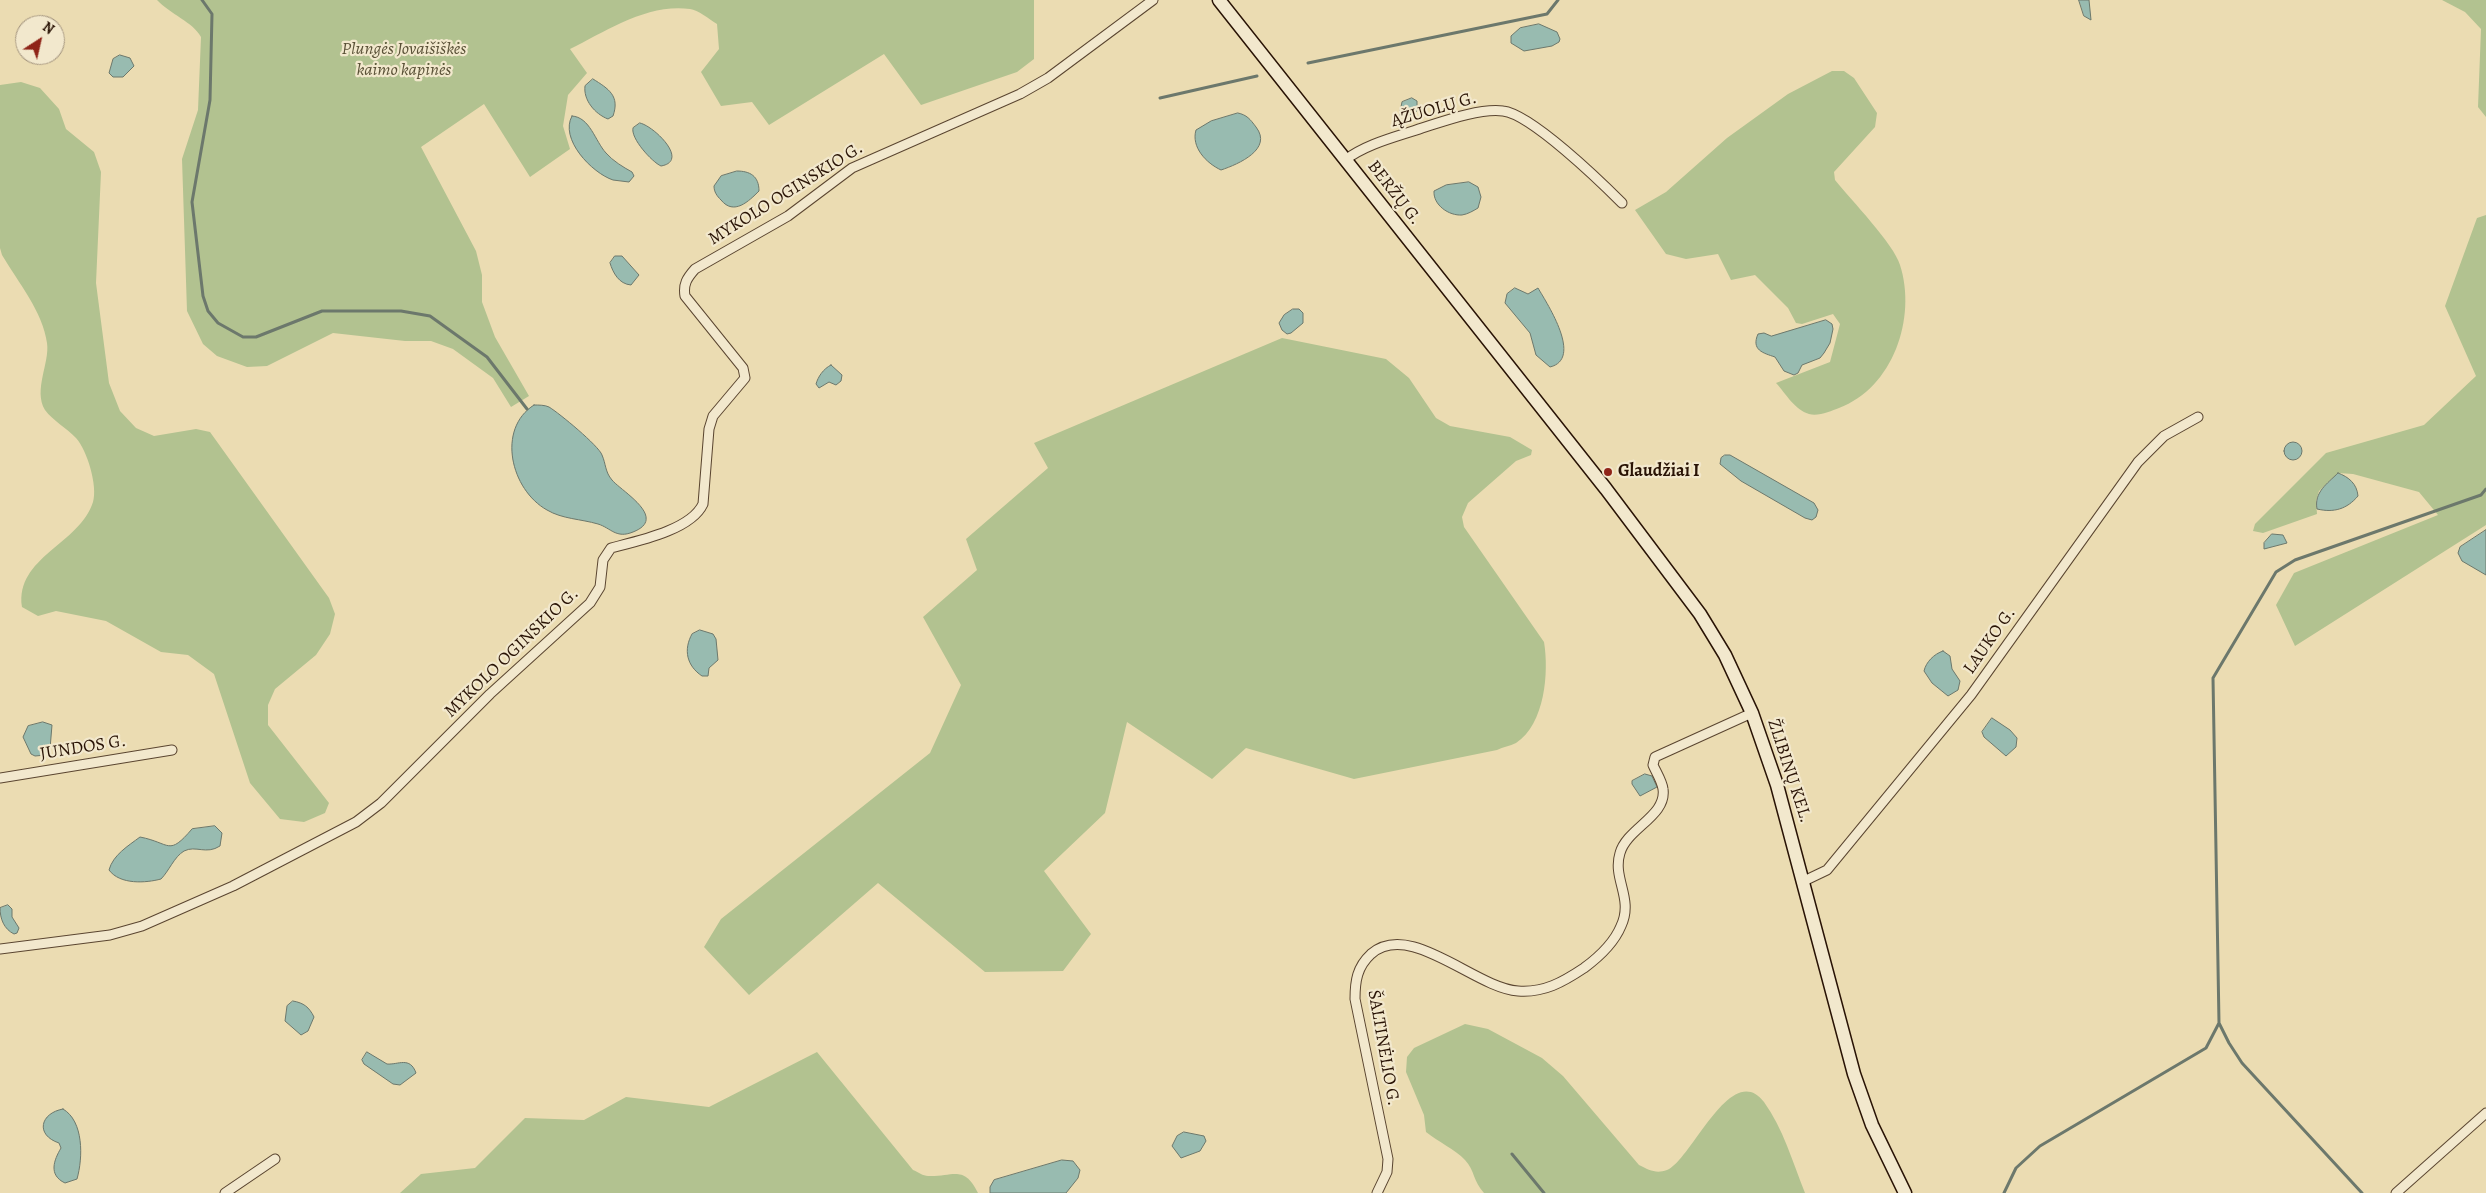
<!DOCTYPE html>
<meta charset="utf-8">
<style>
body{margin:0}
#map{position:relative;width:2486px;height:1193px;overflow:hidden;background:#ebdcb2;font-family:Alegreya,serif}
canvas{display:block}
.north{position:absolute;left:15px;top:15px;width:50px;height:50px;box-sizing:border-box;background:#f2e8cd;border:1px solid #a2937d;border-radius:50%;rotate:35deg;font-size:14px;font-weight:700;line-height:20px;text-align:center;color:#291305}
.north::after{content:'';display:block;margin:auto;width:18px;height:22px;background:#8f2418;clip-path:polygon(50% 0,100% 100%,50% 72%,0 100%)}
</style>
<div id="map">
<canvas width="2486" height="1193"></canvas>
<div class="north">N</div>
</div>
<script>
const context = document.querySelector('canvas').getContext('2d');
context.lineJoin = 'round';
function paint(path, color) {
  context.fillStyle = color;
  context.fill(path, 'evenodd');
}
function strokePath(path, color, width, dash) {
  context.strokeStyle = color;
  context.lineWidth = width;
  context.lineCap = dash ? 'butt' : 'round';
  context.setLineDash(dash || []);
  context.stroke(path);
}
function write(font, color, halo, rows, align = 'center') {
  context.font = font + ' Alegreya,serif';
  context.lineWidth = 4.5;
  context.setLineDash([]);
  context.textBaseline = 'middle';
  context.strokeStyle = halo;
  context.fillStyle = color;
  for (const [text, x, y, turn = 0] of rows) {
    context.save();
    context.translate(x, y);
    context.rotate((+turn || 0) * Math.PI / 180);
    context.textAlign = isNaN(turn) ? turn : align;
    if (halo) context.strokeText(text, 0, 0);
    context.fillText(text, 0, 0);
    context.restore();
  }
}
const green = new Path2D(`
 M157,0H1034V59L1017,72L921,105L884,54L769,125L752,102L721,106L701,72L719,49L717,24C709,19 698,10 690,9C648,3 606,31 570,49L587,73L568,95L563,126L570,149L530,177L484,104L421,147L476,251L482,275V302L495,337L529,396L511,407L493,378L453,349L431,341H405L333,333L267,366L247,367L217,356L203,344L187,311L182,159L198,110L201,37C193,22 170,14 157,0Z
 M2442,0H2486V117L2478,107L2481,29L2465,12Z
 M1832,71H1844L1854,78L1877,113L1875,127L1834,172L1835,180C1851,200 1894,244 1900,265C1917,318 1893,388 1839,408C1831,411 1818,417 1809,414C1795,410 1786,394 1776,383L1830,362L1840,324L1833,314L1802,324L1796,323L1788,308L1755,275L1731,280L1718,254L1686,259L1666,254L1635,210L1666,192L1727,138L1788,94Z
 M21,82L40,88L59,109L66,129L94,152L101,172L96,283L109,383L120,411L136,428L154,436L196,429L210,432L329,598L335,614L330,634L316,655L275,689L268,705V725L329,803L325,813L304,822L280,819L250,783L214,674L188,655L161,652L106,621L56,611L38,616L22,607C15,557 80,544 93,502C98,486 87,450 76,438C67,428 53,421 45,410C33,390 50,363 47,343C43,312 18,282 2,255L0,248V85Z
 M2486,215V525L2295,646L2276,605L2294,573L2438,515L2419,492L2353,474L2338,473L2319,491L2316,501L2317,514L2263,533L2253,531L2255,524L2326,453L2424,425L2476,376L2445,306L2477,218Z
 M1282,338L1386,359L1409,378L1436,418L1450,426L1510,437L1532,450L1531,455L1516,461L1468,503L1462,517L1464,527L1544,642C1549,672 1545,724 1516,743C1510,746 1503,747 1497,750L1354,779L1246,748L1212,779L1127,722L1105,813L1044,871L1091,934L1063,971L985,972L878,883L749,995L704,947L721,919L930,753L961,685L923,617L977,570L966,539L1048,468L1034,443Z
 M1465,1024L1488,1029L1542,1058L1563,1076L1639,1165C1649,1170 1656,1174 1667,1170C1691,1161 1731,1059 1764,1102C1783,1128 1793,1163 1805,1193H1484C1473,1181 1475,1171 1465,1160C1455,1149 1438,1142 1426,1132L1424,1115L1406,1072L1407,1057L1414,1048Z
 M817,1052L913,1170C918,1172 923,1176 928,1176C953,1177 964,1164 978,1193H400L421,1174L475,1168L525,1118L584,1120L626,1097L709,1107Z`);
const water = new Path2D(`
 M2079,0H2089L2091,20L2084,16Z
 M1539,24L1557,32L1560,39L1559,42L1552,46L1524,51L1511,43V36L1520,28Z
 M120,55L130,58L134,66L123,77H113L109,73L113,59Z
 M593,79C609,89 620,96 613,116L608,119C595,114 583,100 585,86Z
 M1412,98L1417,101V111L1408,116H1399L1402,102Z
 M1238,113C1247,115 1250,119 1256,127C1273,149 1239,164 1221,170C1206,163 1191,147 1196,130L1211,121Z
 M572,116C590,117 595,141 606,153C613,161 623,167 632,172L634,176L629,182C624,181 618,181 613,180C592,173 559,139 572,116Z
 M640,123C654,126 690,161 661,166C652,162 630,138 633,128Z
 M737,171C750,171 759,176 759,191C749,201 734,216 721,200C717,196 714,192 714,186L721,176Z
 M1469,182L1478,187L1481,197L1478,208C1473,211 1468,214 1462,215C1449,216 1433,205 1434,191L1446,185Z
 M615,256H622L639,275L631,285C619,284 613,273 610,263Z
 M1515,288L1528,294L1538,288C1548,305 1583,359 1550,367L1536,355L1530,333L1505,303L1507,294Z
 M1293,309H1299L1303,313V323L1291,333L1287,334L1282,330L1279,323L1284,315Z
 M1826,320L1832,324L1833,329L1830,343L1824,353L1820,358L1802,365L1798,373L1794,375L1784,371L1775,357C1763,353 1751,350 1758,334L1764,333L1771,336Z
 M831,365L842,375L841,381L836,385L829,382L819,388L816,384C818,377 823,369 831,365Z
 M534,405C539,405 545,405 549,407C559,413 599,446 602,455C606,464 605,472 612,480C621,491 669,518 633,532C616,539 611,528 598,524C581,519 562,519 547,510C511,490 496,429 534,405Z
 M2284 451a9 9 0 1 1 18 0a9 9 0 1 1-18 0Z
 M1725,455H1730L1814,503L1818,510L1816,517L1812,520L1805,518L1741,481L1720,464L1721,458Z
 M2338,473C2349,477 2357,484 2358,496C2347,509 2334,513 2317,509C2314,492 2327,484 2338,473Z
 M2486,530V575L2462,561L2458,553L2460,547Z
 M2272,534L2283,535L2287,543L2264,549V543Z
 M700,630L713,634L716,639L718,660L709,668L708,676H702C687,666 683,650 692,634Z
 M1943,651L1950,656L1952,669L1960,681L1958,690L1948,696L1932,683L1924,671C1926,662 1934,654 1943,651Z
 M1992,718L2010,730L2017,738L2016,747L2006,756L1984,737L1982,732Z
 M43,722L52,725L50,749L46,755L35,756L31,754L23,737L28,726Z
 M1645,774L1652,776L1657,787L1640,796L1632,784V781Z
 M215,826L222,833L220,846C206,855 196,845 184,851C174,857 169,871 161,879C146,883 120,885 109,870C113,855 128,846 140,837C171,843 168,857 192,829Z
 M8,905L12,909V917L19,928L17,933L14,934C4,929 0,919 0,908Z
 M293,1001C304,1003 309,1007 314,1017L308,1031L301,1035L285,1021L287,1006Z
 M367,1052L387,1064C398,1065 410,1056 416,1073L400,1085L393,1084L364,1064L362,1060Z
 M63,1109C84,1121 83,1158 77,1179L65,1183C48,1175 54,1160 61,1148L59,1143C35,1135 40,1113 63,1109Z
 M1184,1132L1204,1136L1206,1141L1200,1151L1181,1158L1172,1146L1177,1136Z
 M1062,1160L1073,1161L1080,1170L1078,1178L1066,1193H990V1187L994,1180Z`);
const stream = new Path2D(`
 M202,0L212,14L210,100L192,202L203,296L208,311L218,323L243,337H256L322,311H401L430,316L487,357L527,409
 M1308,63L1547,14L1558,0
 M1160,98L1257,76
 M2219,1023L2229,1043L2242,1063L2362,1193
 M1512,1154L1544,1193
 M2004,1193L2016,1168L2040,1146L2206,1048L2219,1023L2213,678L2276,572L2295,560L2481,495L2486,489`);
const street = new Path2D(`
 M1345,160C1368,143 1396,137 1422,128C1444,121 1480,108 1503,111C1531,114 1601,182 1622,203
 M0,778L172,750
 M1804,881L1827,870L1971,695L2138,462L2164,436L2198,417
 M0,949L110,935L142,926L233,886L356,822L381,803L490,694L590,603L600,587L603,560L611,548C638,541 691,530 703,504L709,429L713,416L745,378L743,368L685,296C683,284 687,278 695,269L788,216L852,168L1020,94L1048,78L1153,0
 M225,1193L275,1159
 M1377,1193L1387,1172L1388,1159L1355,999C1355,981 1357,967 1371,954C1410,920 1475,988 1518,991C1544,993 1563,982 1584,968C1599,957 1614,943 1621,926C1634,898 1612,879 1620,853C1627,828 1667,816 1663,789C1662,781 1656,772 1653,765L1655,757L1752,713
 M2396,1193L2486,1113`);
const secondary = new Path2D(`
 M1219,0L1606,489L1700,614L1725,655L1752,713L1777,785L1854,1074L1872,1125L1905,1193`);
const markers = [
 [1608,472,5,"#8f2418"]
];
const parkNames = [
 ["Plungės Jovaišiškės",404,50],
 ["kaimo kapinės",404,71]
];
const streetNames = [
 ["ĄŽUOLŲ G.",1434,110,-16],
 ["BERŽŲ G.",1394,193,52],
 ["MYKOLO OGINSKIO G.",786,194,-32],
 ["LAUKO G.",1990,641,-55],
 ["MYKOLO OGINSKIO G.",512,653,-44],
 ["JUNDOS G.",83,748,-9],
 ["ŽLIBINŲ KEL.",1789,771,72],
 ["ŠALTINĖLIO G.",1383,1048,80]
];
const poiNames = [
 ["Glaudžiai I",1618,472]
];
paint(green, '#b2c290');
paint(water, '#98bbb0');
strokePath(water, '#6c786c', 1);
strokePath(stream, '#6c786c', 3);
strokePath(street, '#5a4530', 11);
strokePath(secondary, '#291305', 15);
strokePath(street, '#f2e8cd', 9);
strokePath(secondary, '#f2e8cd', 12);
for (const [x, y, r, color] of markers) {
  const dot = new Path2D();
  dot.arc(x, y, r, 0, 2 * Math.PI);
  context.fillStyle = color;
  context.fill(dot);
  strokePath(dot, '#f2e8cd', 2);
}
write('italic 18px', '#595036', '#f2e8cd', parkNames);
write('18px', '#291305', '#f2e8cd', streetNames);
write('bold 18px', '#291305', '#f2e8cd', poiNames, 'left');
</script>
